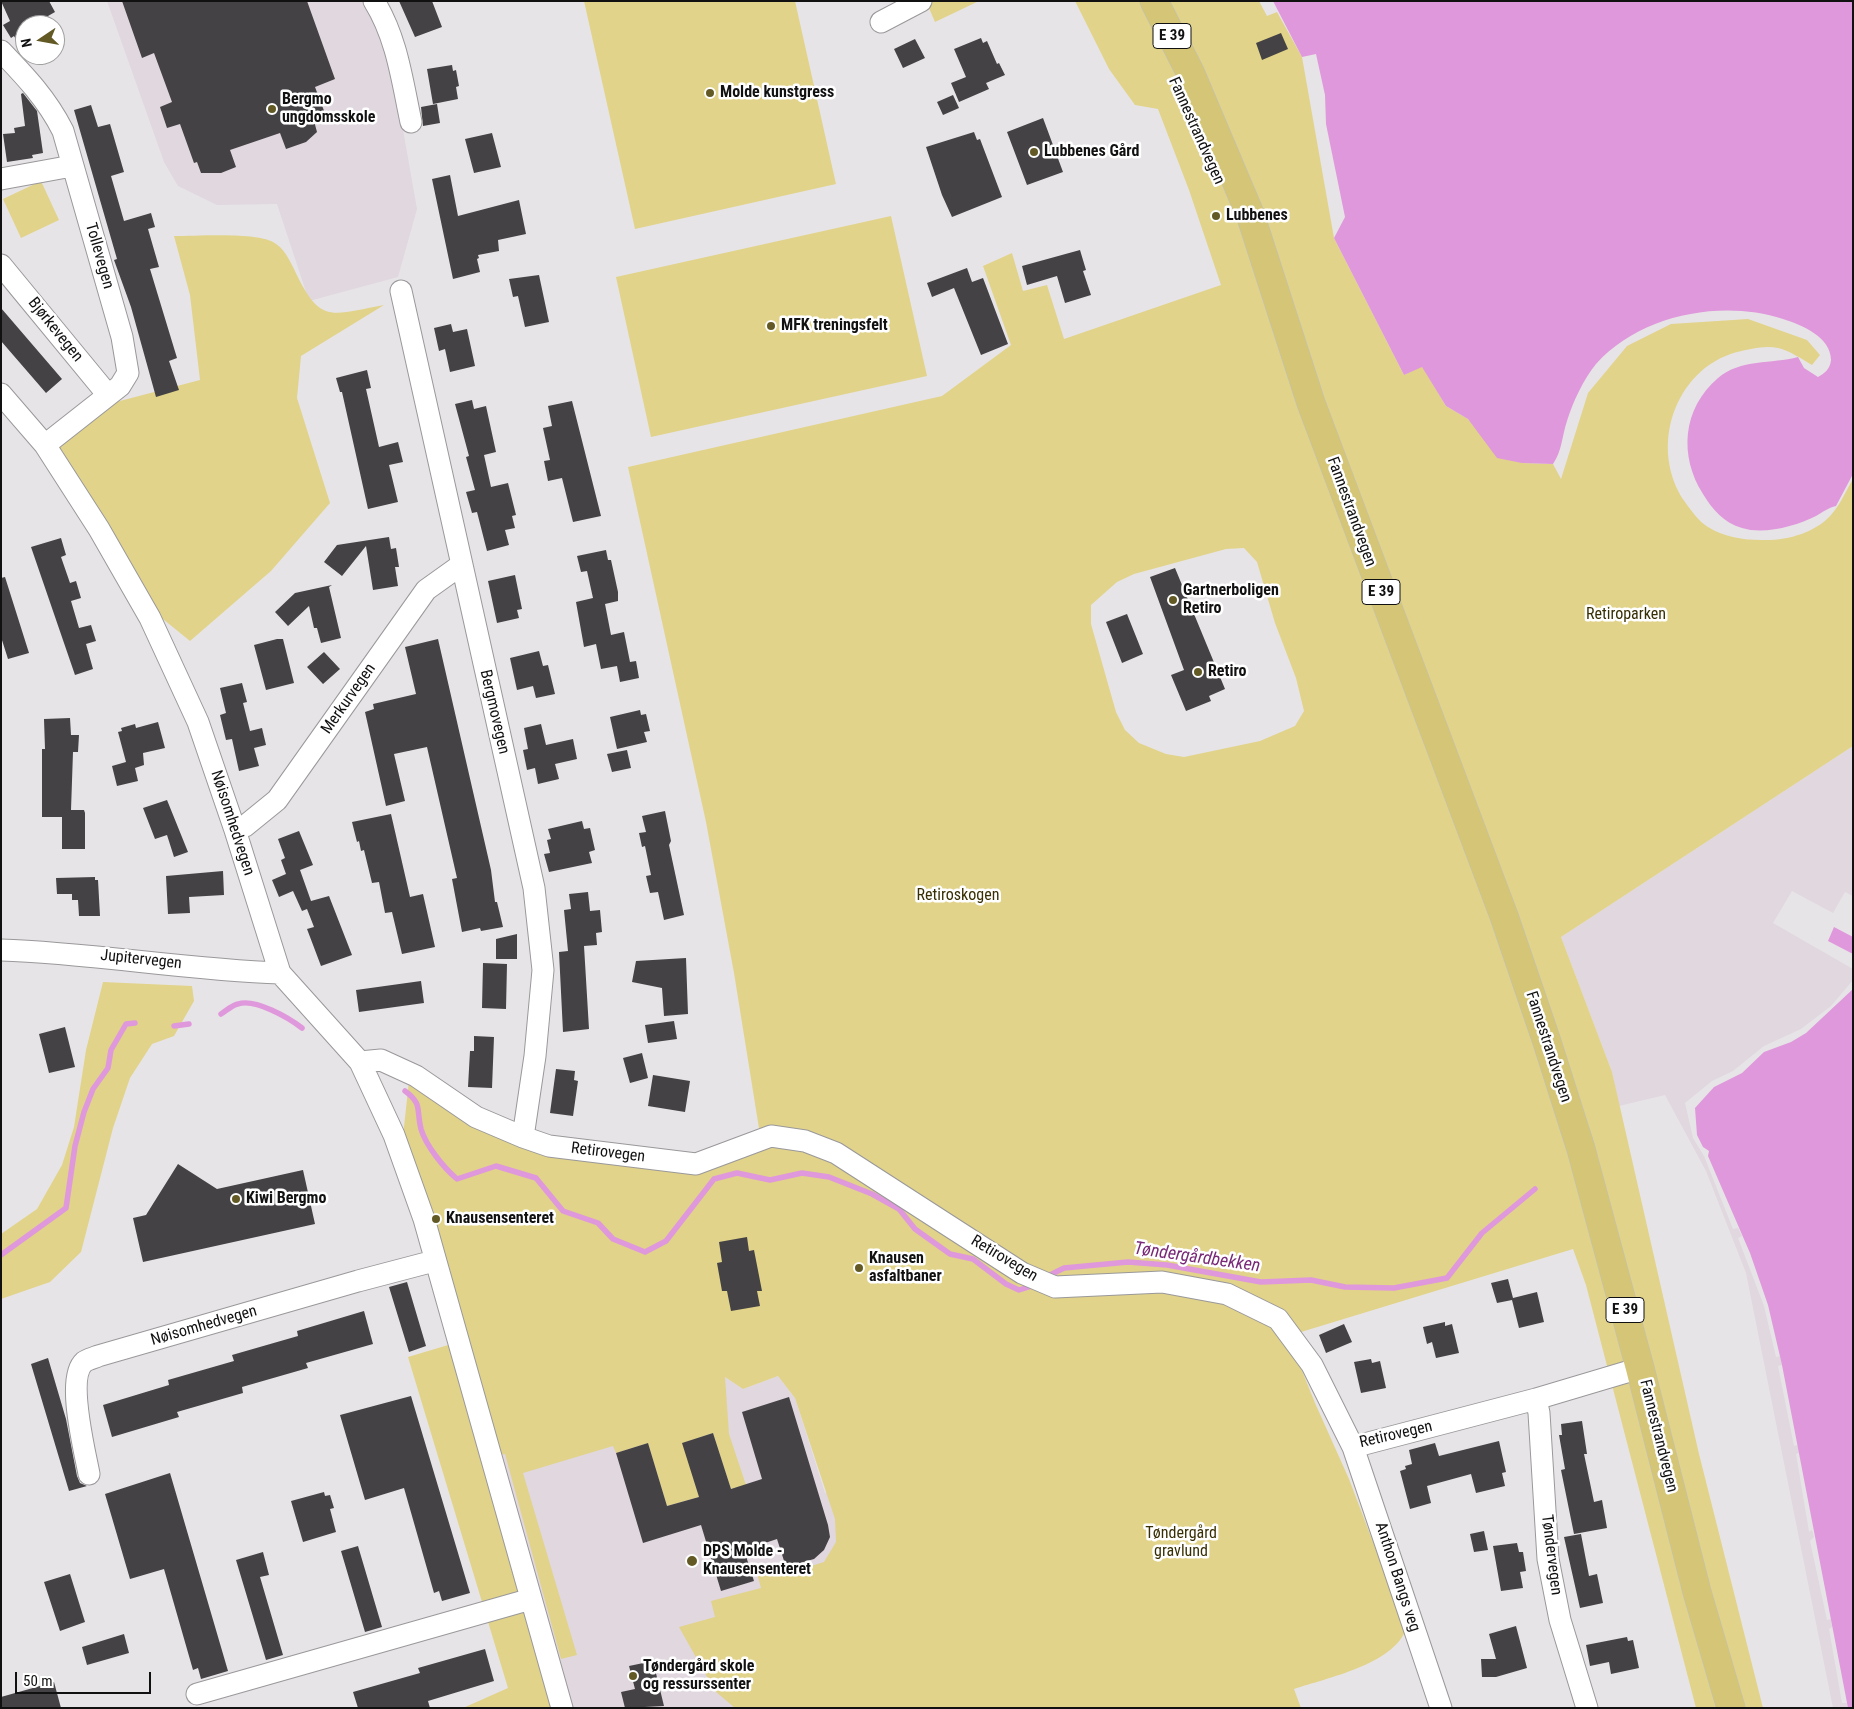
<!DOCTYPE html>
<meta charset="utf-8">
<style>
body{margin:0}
#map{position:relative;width:1854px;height:1709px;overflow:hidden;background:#e7e4e7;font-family:"Roboto Condensed",sans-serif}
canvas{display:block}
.frame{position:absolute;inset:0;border:2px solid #111;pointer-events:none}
.north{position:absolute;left:15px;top:15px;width:50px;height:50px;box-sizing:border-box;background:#fff;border:1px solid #a0a0a0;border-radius:50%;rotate:258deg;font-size:14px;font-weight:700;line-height:20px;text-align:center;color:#111}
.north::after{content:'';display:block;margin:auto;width:18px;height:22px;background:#625925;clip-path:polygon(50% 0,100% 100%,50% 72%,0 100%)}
.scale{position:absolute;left:15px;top:1672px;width:136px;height:22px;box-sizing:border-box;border:2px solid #111;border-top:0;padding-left:6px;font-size:15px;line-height:18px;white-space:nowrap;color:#111;-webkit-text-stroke:4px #fff;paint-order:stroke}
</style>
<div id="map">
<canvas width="1854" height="1709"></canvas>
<div class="frame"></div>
<div class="north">N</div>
<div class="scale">50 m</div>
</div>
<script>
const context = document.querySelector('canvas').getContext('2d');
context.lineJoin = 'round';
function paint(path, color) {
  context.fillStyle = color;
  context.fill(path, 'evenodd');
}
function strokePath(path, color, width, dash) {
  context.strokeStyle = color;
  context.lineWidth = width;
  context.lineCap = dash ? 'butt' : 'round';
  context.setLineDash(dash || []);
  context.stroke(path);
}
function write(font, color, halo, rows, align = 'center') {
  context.font = font + ' "Roboto Condensed",sans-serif';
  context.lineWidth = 5;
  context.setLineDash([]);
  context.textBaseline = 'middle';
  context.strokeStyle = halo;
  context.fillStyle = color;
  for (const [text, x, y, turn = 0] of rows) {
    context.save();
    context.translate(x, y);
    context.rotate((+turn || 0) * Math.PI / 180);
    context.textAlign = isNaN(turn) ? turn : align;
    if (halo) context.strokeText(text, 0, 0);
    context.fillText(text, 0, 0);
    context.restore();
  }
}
const built = new Path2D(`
 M107,1H366L390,56L417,209L398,277L309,301L277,204L217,205L178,186L164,162Z
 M1853,746V896L1845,892L1833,913L1792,891L1773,923L1853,969V980L1831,1006L1801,1029L1764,1046L1733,1071L1712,1081L1685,1103L1693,1138L1704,1156L1733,1229L1738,1228L1742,1236L1738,1238L1764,1306L1776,1357L1780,1356L1782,1365L1778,1366L1794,1446L1798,1445L1799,1453L1796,1454L1809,1532L1812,1530L1814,1537L1810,1541L1827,1620L1831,1619L1832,1627L1829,1629L1842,1703H1847L1848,1708H1833L1746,1273L1706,1171L1665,1095L1619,1106L1612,1072L1561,937Z
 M778,1376L795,1398L825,1493L864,1480L840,1708H569L500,1455L725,1377L743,1389Z`);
const green = new Path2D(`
 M584,1H795L836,184L635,229Z
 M926,1H979L935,22Z
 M1075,1H1259L1267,16L1277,12L1302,57L1334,238L1404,375L1422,366L1446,406L1468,419L1483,436L1522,463L1553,464L1561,479L1588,393L1627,346L1671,324L1748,319L1807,340L1820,355L1812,365C1802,359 1790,351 1778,348C1765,345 1750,349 1737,352C1674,369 1648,449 1685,502C1691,510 1698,521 1708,527C1724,537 1743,540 1762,540C1786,541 1815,533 1831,515C1840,505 1846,491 1853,479V746L1561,937L1612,1072L1699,1454L1763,1708H1696L1586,1285L1573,1249L1288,1336L1315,1403L1349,1479L1406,1629C1394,1664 1327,1678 1294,1689L1301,1708H735L715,1691L679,1627L715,1617L711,1601L761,1588L756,1570L779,1564L782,1575L824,1562L836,1542L835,1519L795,1398L778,1376L743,1389L725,1377L729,1434L746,1485L731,1489L713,1433L683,1443L699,1497L667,1506L648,1443L616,1453L613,1446L523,1473L577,1655L561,1659L505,1454L500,1455L569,1708H463L508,1688L408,1357L465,1340L403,1136L409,1081L469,1123L698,1171L762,1147L734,973L706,822L628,467L942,396L1011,345L983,266L1012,253L1023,291L1047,285L1064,339L1221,285L1189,190L1158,109L1135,105L1109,69ZM1244,548L1257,562L1275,623L1296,678L1304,711L1295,726L1260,741L1184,757L1166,754L1139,743L1125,730L1116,712L1091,624V605L1117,582L1134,574L1226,549Z
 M41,181L59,220L21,238L3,199Z
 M891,216L927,376L651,437L616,277Z
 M174,236C197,236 255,232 273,242C284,248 289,259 294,269C320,325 330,315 384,305L301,356L297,398L330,503L271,571L190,641L158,615L36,436L97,407L200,380L190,295Z
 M103,982L192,986L194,1001L174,1036L152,1044L130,1078L113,1128L81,1252L50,1282L1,1299V1234L37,1209L62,1165L74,1127L86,1050Z`);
const water = new Path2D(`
 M1273,1H1853V474L1836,506C1828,508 1823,512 1816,516C1796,526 1764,535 1742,528C1724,523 1712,509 1703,494C1679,456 1682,409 1718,378C1740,359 1772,364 1798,357L1804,368L1818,377C1825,373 1830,369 1831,360C1831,337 1802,325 1783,319C1721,299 1640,315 1596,364C1583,380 1573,402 1567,421C1562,436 1562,451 1553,464L1522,463L1497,458L1468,419L1446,406L1422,367L1404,375L1334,238L1345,217L1326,124L1325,95L1316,54L1302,57Z
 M1834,927L1853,937V954L1828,941Z
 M1853,989V1708H1848L1782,1365L1768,1305L1750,1253L1708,1156L1709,1151L1703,1147L1697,1135L1695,1108L1714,1087L1742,1073L1764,1052L1791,1042L1806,1033Z`);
const stream = new Path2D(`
 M221,1014C226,1011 232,1005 238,1004C255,998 289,1018 302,1028
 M174,1026L189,1024
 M405,1091C423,1104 416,1110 421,1129C426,1146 444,1168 457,1179L496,1166L536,1178L563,1211L598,1223L613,1239L645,1252L666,1241L714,1179L737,1173L770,1180L802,1173L829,1177L872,1194L899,1209L915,1229L950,1254L973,1259L1006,1284L1019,1290L1035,1285
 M1,1255L66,1208L75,1146L84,1112L93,1089L108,1068L111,1050L126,1024L135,1023
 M1046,1277L1064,1268L1128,1262L1167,1265L1261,1282L1311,1280L1345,1287L1394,1288L1447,1278L1482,1233L1535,1189`);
const building = new Path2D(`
 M1,1H49L55,12L48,16L53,25H25V55L14,36L11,38L3,25L10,21Z
 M122,1H307L335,79L315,87L326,116L314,121L317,132L306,142L286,149L280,133L230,150L236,167L221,173H201L197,162L194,163L180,124L167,128L160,107L172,102L154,53L142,58Z
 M399,1H432L442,27L415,37Z
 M1281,33L1288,49L1262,60L1256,43Z
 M981,38L983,43L987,41L997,64L999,63L1005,75L986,83L989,89L959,102L951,83L966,77L954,49Z
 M915,39L925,58L903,68L894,49Z
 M452,65L453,71L456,70L459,86L456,87L458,99L433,104L427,69Z
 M23,93L37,111L43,153L32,155L33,158L7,162L3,134L15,133L14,128L25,126L21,94Z
 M953,95L959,108L943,115L937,102Z
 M437,104L440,123L423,126L421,107Z
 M91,105L98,127L110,124L124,172L111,176L124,221L151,213L155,227L148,229L159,267L150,269L177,358L169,361L179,390L156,397L131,307L114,260L117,259L74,110Z
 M1043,118L1063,172L1027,185L1007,132Z
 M974,132L977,140L980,139L1002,197L952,217L942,195L926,147Z
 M492,133L501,167L474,173L465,139Z
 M450,175L458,216L519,200L526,234L498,240L499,251L478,255L479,258L477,259L480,272L453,279L432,179Z
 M1080,250L1086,270L1083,271L1091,295L1065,303L1057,276L1027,285L1022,266Z
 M967,268L972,282L983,278L1008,344L981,355L954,288L932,297L927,283Z
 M539,275L549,322L525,327L518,296L513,297L509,279Z
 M1,308L62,379L46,393L1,341Z
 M451,324L453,332L467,329L475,366L450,372L445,349L439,351L434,328Z
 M367,370L371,388L366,389L379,447L398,442L403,462L389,465L398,502L368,509L342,392H340L336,378Z
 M472,400L474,409L486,406L496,452L484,455L491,487L508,483L516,515L512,516L515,528L505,530L509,545L487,551L477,512L472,513L466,492L475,490L466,457L469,456L455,404Z
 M572,401L601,516L573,522L562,478L548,481L544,461L550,460L543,428L552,426L548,406Z
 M389,537L391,549L396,548L399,567H395L398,586L373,590L366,546L342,576L324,562L337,545Z
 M61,538L66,555L61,557L70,583L76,581L81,598L71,601L79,628L91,625L96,641L86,644L93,669L75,675L31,547Z
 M606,550L608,560H611L618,592V601L605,604L611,635L624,632L630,662L636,661L639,678L620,682L617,666L601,669L596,644L584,647L576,602L593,598L587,571L581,572L577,556Z
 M1175,568L1225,689L1209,696L1211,701L1186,711L1171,675L1184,670L1150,577Z
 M515,575L522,609L517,610L519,618L497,623L488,581Z
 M5,577L29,653L8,659L1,637V578Z
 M332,585L329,587L341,638L321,643L317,628H314L309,606L288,626L275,612L295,593Z
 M1127,614L1143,654L1122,663L1106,622Z
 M277,639H283L294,683L266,690L254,645Z
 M438,639L491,870L495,902H497L503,927L481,931L480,928L462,932L452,879L457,878L427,747L394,754L405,801L386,806L365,712L374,709L373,704L416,694L405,647Z
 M539,651L543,666L548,665L555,694L536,698L533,686L517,690L510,658Z
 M324,652L340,669L323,684L307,667Z
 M242,683L247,702L243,703L250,731L262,728L266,745L254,748L259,766L239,771L232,739L226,740L220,715L226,713L220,688Z
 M640,710L641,715L646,714L650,731L644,732L647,742L617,749L610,717Z
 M70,718L71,735H79L78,752H73L71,810H84L85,813V849H62V817H42V749H45L44,719Z
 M158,722L165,748L143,753L144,765L135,768L138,781L117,786L112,766L126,762L118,732L122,731L121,728L135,724L136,728Z
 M541,724L546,745L573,739L577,759L555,764L559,779L538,784L535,768L527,770L523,750L528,749L524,728Z
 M627,750L631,768L612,772L607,754Z
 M167,800L188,852L174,857L167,835L155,839L143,808Z
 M665,811L671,841L669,845L684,915L664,920L658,892L650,893L646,876L651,875L645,846L642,847L639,833L646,832L642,816Z
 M391,814L410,897L423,894L435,947L402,954L392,912L385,913L379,882L372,883L364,850L361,851L359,841L357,842L352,822Z
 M582,821L584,829L590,828L595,850L589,852L592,863L549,872L544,854L550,853L547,840L551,839L548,829Z
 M299,831L313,865L300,870L311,901L329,896L352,955L321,966L307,929L314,927L307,909L302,911L293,891L279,897L272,880L286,874L281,860L285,858L278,839Z
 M223,871L224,895L189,897L190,913L168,914L166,876Z
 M95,877V880H98L100,916H79L78,900H72V894H57L56,878Z
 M588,892L590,911L600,910L602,932L596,933L597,945L584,946L589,1029L563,1032L559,952L568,951L564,910L571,909L569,894Z
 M517,934V959H496V939Z
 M686,958L688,1014L664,1016L662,988L632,982L636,961Z
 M483,963L507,964L506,1009L482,1008Z
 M421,981L424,1003L359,1012L356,990Z
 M674,1021L677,1039L648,1043L645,1025Z
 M65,1027L75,1067L49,1073L39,1034Z
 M474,1036L494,1037L492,1088L468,1087L470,1051H474Z
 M642,1053L648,1078L630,1083L623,1058Z
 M556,1069L575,1071L574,1080L578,1081L573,1116L550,1113Z
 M653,1075L690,1081L685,1112L648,1106Z
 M178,1164L217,1189L303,1170L315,1224L143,1262L133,1218L146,1215Z
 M747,1237L749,1251L754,1250L762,1291H757L760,1306L731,1311L727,1291H722L717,1263L722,1262L719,1242Z
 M1508,1279L1513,1298L1537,1292L1544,1322L1519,1328L1512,1300L1497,1303L1491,1283Z
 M407,1282L426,1346L409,1352L389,1287Z
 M364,1311L373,1344L306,1363L308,1368L242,1387L243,1393L177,1412L179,1417L112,1437L103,1405L169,1385L168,1380L234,1361L232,1355L298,1336L297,1331Z
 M1445,1322V1326L1452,1324L1459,1353L1436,1358L1432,1342L1427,1344L1423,1327Z
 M1344,1324L1352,1342L1326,1353L1319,1335Z
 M48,1358L66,1419L77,1476L80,1483L87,1486L69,1491L31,1364Z
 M1371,1359L1372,1363L1380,1361L1386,1388L1361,1393L1354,1362Z
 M411,1396L470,1593L442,1601L439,1591L434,1593L404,1488L365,1500L340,1415Z
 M789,1397L828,1525L830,1537L824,1550L814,1559L786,1567L777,1539L744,1550L754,1581L721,1591L701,1525L643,1543L616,1453L648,1443L667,1506L699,1497L682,1443L713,1433L731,1489L762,1479L742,1412Z
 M1582,1421L1587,1454H1584L1594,1502L1602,1500L1607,1528L1574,1534L1561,1470L1565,1469L1559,1435H1562L1561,1424Z
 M1499,1441L1506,1472L1502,1473L1505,1486L1476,1493L1471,1474L1427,1486L1431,1503L1410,1509L1400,1471L1406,1469L1405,1466L1412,1464L1409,1450L1435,1443L1439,1456Z
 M170,1473L228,1671L201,1679L198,1668L193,1670L164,1569L130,1579L105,1494Z
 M324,1492L325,1496L330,1495L334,1508L330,1509L336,1532L303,1542L291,1501Z
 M1484,1531L1488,1550L1474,1552L1470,1534Z
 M1581,1534L1589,1576L1597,1574L1603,1603L1580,1608L1564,1537Z
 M1517,1543L1519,1552H1523L1526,1571L1520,1572L1523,1588L1501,1591L1493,1546Z
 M358,1546L382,1627L365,1632L341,1551Z
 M263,1552L269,1575L260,1577L283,1655L266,1660L236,1560Z
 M70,1574L85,1622L60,1631L44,1582Z
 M1516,1626L1527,1668L1496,1677H1482L1481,1659H1496L1489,1634Z
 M124,1634L129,1653L87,1665L82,1647Z
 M1627,1637L1628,1641L1633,1640L1639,1668L1611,1674L1609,1662L1590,1666L1586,1645Z
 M485,1649L494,1681L428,1701L430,1708H358L353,1692L420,1673L418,1668Z
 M653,1661L664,1706L625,1708L621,1692L635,1689L629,1666Z
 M54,1682L61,1708H1V1697Z`);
const minor = new Path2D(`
 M374,1C397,38 402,80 411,122
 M881,22L921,1
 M1,51C25,76 47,99 63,131L122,337L128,373L120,386L45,445
 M1,179L72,166
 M1,265L108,395
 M401,291L534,888L543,970L535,1056L523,1137
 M1,394L45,445L99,529L150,618L198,722L235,830L280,973L360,1062L394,1135L424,1219L562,1708
 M235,830L245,826L277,800L426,590L461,565
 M1,950C94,953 187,970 280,973
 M360,1062L381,1060L416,1076L476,1117L523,1137L549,1146L696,1164L771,1136L805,1141L836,1153L1022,1273L1055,1287L1162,1282L1227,1294L1278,1319L1312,1365L1353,1447L1536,1399L1640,1368
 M1536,1399L1539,1413L1548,1559L1560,1620L1587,1708
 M1353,1447L1441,1708
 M89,1474C85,1452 66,1378 84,1362C88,1359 94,1358 98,1356L358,1281L434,1261
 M197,1694L531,1599`);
const highway = new Path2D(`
 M1154,1L1190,72L1250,214L1311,403L1504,916L1547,1042L1581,1149L1640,1368L1697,1592L1731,1708`);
const markers = [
 [710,93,5,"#625925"],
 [272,109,5,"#625925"],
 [1034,152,5,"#625925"],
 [1216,216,5,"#625925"],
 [771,326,5,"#625925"],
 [1173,600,5,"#625925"],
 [1198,672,5,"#625925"],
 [236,1199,5,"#625925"],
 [436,1219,5,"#625925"],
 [859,1268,5,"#625925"],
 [692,1561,6,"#625925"],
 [633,1676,5,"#625925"]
];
const shields = [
 [1172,36,38],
 [1381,592,38],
 [1625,1310,38]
];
const shieldNames = [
 ["E 39",1172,36],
 ["E 39",1381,592],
 ["E 39",1625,1310]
];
const poiNames = [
 ["Molde kunstgress",720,93],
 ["Bergmo",282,100],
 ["ungdomsskole",282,118],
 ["Lubbenes Gård",1044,152],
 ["Lubbenes",1226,216],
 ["MFK treningsfelt",781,326],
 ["Gartnerboligen",1183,591],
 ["Retiro",1183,609],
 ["Retiro",1208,672],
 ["Kiwi Bergmo",246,1199],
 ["Knausensenteret",446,1219],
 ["Knausen",869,1259],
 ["asfaltbaner",869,1277],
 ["DPS Molde -",703,1552],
 ["Knausensenteret",703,1570],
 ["Tøndergård skole",643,1667],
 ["og ressurssenter",643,1685]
];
const streetNames = [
 ["Fannestrandvegen",1196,131,66],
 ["Tollevegen",99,256,74],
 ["Bjørkevegen",55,330,51],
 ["Fannestrandvegen",1351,512,70],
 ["Merkurvegen",349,699,-55],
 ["Bergmovegen",494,712,77],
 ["Nøisomhedvegen",232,823,72],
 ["Jupitervegen",141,960,6],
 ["Fannestrandvegen",1548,1047,72],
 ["Retirovegen",608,1153,7],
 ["Retirovegen",1004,1259,31],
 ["Nøisomhedvegen",204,1326,-16],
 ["Retirovegen",1396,1435,-13],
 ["Fannestrandvegen",1658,1436,76],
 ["Tøndervegen",1551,1555,83],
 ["Anthon Bangs veg",1397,1577,72]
];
const parkNames = [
 ["Retiroparken",1626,615],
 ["Retiroskogen",958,896],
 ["Tøndergård",1181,1534],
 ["gravlund",1181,1552]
];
const waterNames = [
 ["Tøndergårdbekken",1197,1258,8]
];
paint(built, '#e0d7df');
paint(green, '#e1d38a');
paint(water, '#df98db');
strokePath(stream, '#df98db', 5.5);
paint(building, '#444244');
strokePath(minor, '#9a989a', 23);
strokePath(highway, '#c1c1c1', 29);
strokePath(minor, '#fff', 21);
strokePath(highway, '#d4c577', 28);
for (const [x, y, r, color] of markers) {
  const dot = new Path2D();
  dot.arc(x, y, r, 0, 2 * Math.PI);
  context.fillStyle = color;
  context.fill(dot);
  strokePath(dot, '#fff', 2);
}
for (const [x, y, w] of shields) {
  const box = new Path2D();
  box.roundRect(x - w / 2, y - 12.5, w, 25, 4);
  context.fillStyle = '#fff';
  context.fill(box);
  strokePath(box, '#111', 1);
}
write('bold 15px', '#111', null, shieldNames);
write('bold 16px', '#111', '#fff', poiNames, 'left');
write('16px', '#111', '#fff', streetNames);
write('16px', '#372f03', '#fff', parkNames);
write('italic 18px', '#792878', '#fff', waterNames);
</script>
